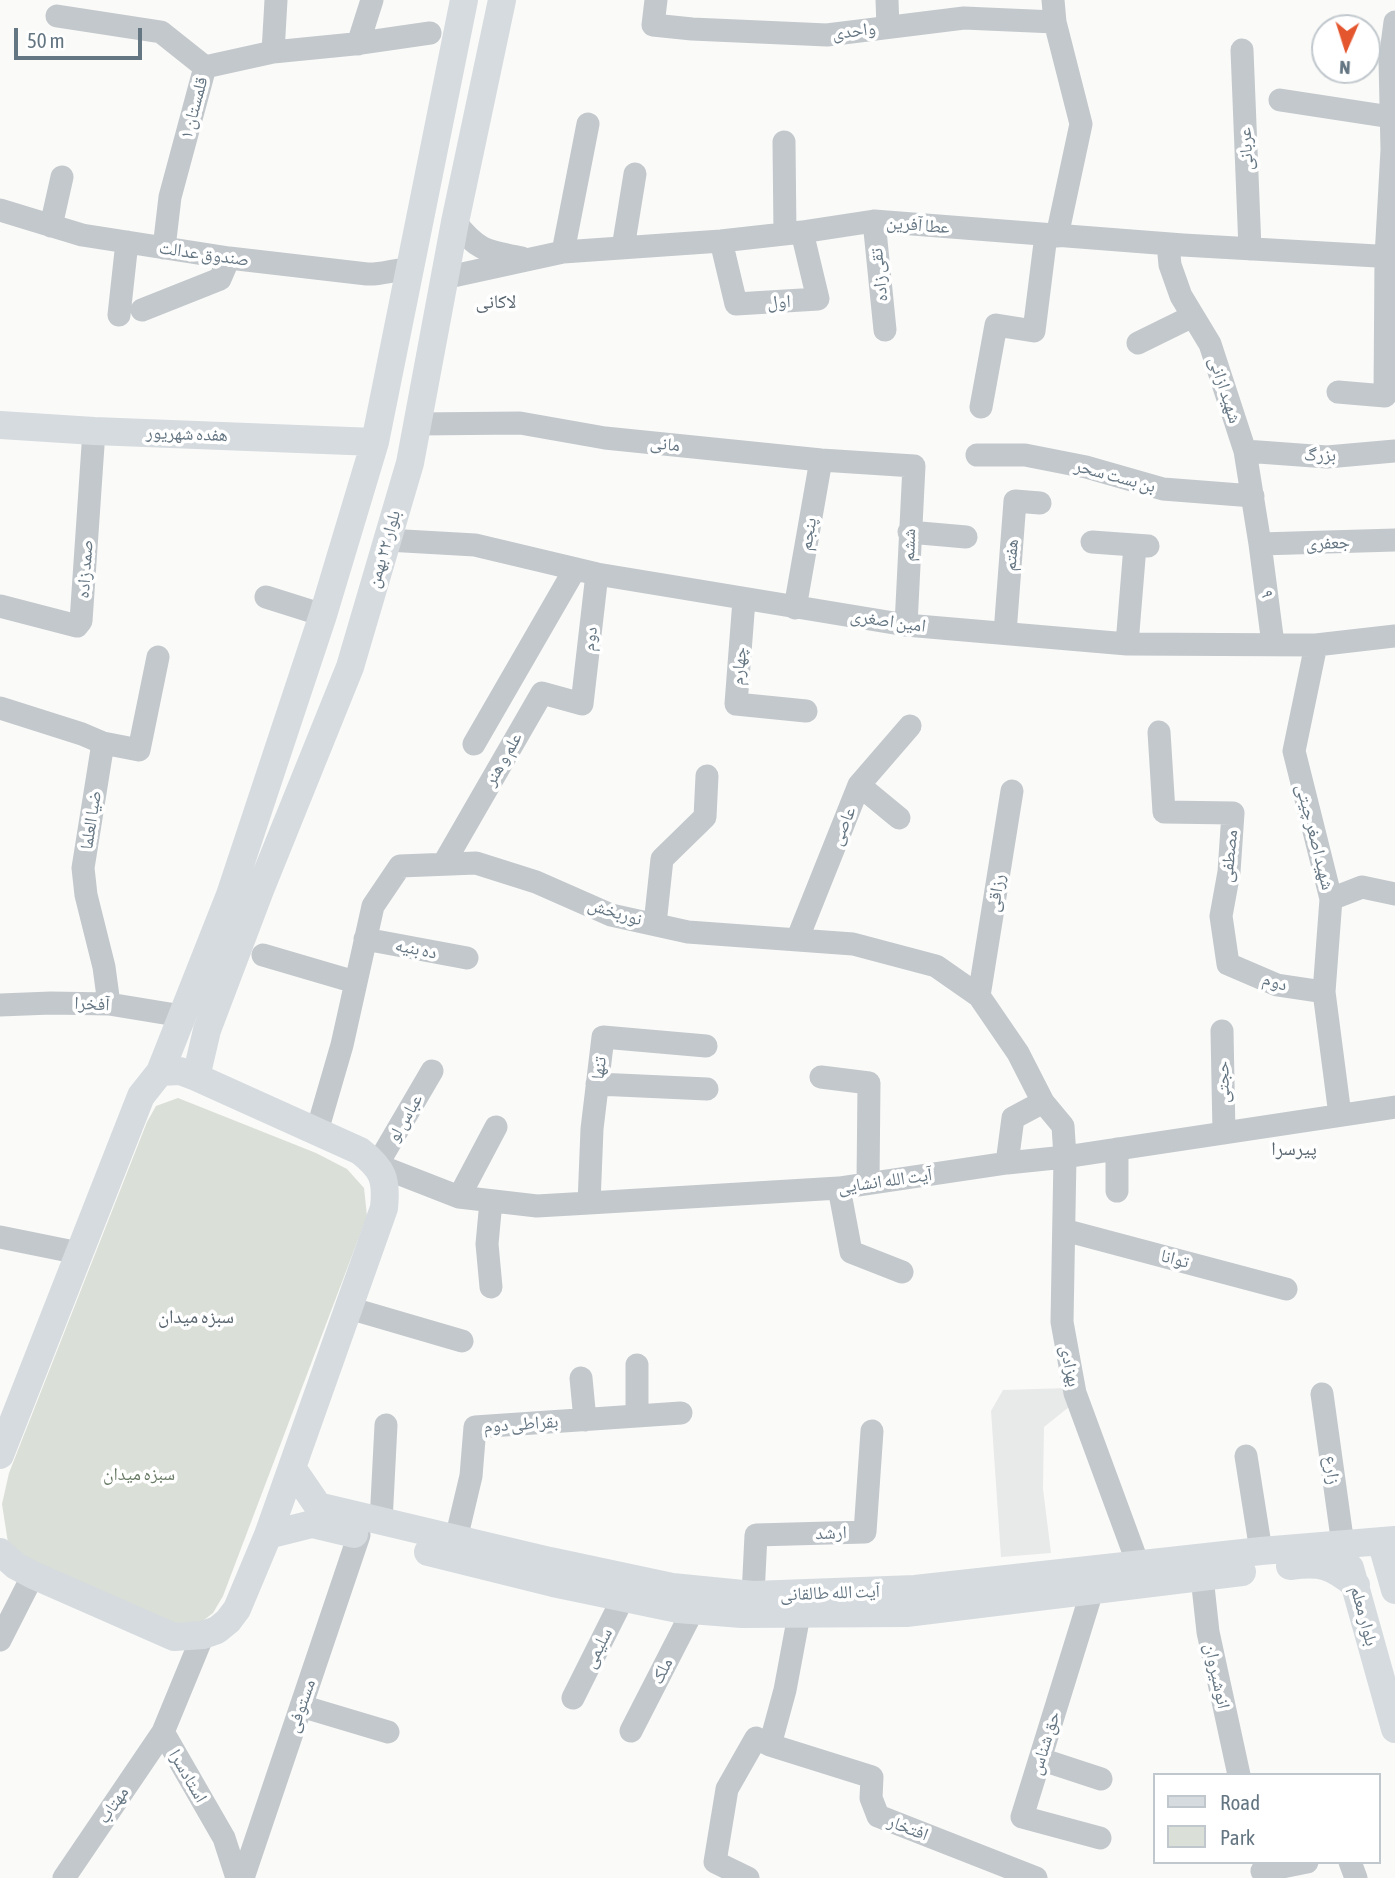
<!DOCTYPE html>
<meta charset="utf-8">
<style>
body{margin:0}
#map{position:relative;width:1395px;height:1878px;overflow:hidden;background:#fafaf8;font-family:"Asap Condensed",sans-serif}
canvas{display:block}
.legend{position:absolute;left:1153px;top:1773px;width:228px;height:91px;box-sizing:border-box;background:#fff;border:2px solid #c1c8cd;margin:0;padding:9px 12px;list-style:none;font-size:21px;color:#657683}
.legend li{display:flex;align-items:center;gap:14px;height:35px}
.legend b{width:35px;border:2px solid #c1c8cd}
.north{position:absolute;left:1311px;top:14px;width:70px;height:70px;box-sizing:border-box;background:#fff;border:2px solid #c1c8cd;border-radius:50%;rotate:183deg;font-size:19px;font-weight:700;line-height:28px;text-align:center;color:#657683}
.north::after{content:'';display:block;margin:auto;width:24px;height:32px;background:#e4572e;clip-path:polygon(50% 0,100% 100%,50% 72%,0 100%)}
.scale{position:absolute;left:14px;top:28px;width:128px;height:32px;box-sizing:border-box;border:4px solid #657683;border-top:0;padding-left:9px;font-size:21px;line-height:24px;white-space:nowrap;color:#657683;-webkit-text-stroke:5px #fff;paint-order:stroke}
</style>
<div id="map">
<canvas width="1395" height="1878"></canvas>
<ul class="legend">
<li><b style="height:9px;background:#d6dbdf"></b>Road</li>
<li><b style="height:19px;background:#dadfd7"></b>Park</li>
</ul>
<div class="north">N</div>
<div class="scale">50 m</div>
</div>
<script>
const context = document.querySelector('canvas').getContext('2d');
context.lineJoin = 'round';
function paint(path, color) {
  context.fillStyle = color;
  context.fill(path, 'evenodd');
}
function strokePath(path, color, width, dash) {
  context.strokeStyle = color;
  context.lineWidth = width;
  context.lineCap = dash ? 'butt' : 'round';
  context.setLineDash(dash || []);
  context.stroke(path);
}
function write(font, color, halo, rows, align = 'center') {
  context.font = font + ' "Asap Condensed","Noto Naskh Arabic",sans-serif';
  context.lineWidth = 7;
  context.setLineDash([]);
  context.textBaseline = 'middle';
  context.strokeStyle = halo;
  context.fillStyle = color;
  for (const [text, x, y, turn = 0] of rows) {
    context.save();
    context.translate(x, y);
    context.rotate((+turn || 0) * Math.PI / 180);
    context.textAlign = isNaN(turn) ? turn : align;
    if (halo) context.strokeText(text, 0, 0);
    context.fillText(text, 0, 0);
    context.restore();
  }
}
const built = new Path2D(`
 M1069,1388L1074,1403L1044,1427L1043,1489L1051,1553L1001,1557L991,1411L1003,1390Z`);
const green = new Path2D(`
 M178,1098L316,1153L347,1169L364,1188L367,1216L223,1596L213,1613L200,1623L177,1627L55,1578L8,1543L2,1504L9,1473L147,1122L156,1106Z`);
const minor = new Path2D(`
 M656,0L653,25L692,29L827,35L964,18L1055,22
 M887,0L888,27
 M1053,0L1055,22L1081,124L1057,236
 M57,16L161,32L205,67
 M358,44L372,0
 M1242,50L1250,249
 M273,52L276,0
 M205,67L273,52L354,44L430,33
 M1280,100L1391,117
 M784,142L785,234
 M0,210L82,235L229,258L367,274C383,275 397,268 410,270
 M874,221L885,330
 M455,222C478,251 486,251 522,258
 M51,226L62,177
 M721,241L736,304L818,299L802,232
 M1168,244L1170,265L1181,296L1210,344L1245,451L1260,544L1273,644
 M164,248L170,197L205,67
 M623,248L635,174
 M563,252L588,124
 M444,278L563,252L721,241L802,232L874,221L1183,245L1395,257
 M142,310L220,279L229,258
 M119,315L127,242
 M1138,343L1193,316
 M1338,392L1385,396L1386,257L1392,150L1390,60L1395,22
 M981,407L996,325L1034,331L1046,235
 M417,424L520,423L605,438L821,460L914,466L906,625
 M1245,451L1327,457L1395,451
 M977,455H1025L1086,467L1163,489L1253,496
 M909,532L966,537
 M387,540L475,545L597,574L906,625L1127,644L1316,645L1395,636
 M1092,542L1148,546
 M1260,544L1395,540
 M266,597L323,615
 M744,600L736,704L806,711
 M0,606L77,626L81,621L94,431
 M795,608L821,460
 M1005,633L1015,501L1040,503
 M1127,644L1135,546
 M1316,645L1294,751L1331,899L1324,992L1340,1115
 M0,708L82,734L103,743L83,868L86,895L104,967L109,1004
 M1159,732L1164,812L1233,813L1229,872L1221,916L1228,964L1277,985L1324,992
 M103,743L139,750L158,657
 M474,744L575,569
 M859,785L899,818
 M444,863L542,693L582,704L597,574
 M1331,899L1362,887L1395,894
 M655,924L662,859L705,817L707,776
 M365,939L467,958
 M797,940L859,785L910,726
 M263,955L355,982
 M979,996L1012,791
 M0,1005L51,1003L109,1004L182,1016
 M1222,1031L1224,1133
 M432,1071L377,1165L459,1197L537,1206L589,1203L839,1188L1007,1163L1065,1157L1395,1107
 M821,1077L869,1083L868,1183
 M597,1084L707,1089
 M317,1131L342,1045L373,906L400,866L476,863L536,882L611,915L688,932L853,944L936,966L979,996L1018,1053L1043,1102L1063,1126L1065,1157L1062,1322L1075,1393L1138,1564
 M1117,1149V1191
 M1007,1163L1013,1118L1043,1102
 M839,1188L851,1252L902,1272
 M459,1197L496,1127
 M491,1201L487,1244L491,1287
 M589,1203L592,1129L603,1037L706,1046
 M1064,1230L1286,1289
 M0,1237L79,1253
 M349,1308L462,1341
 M637,1365V1416
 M581,1378L585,1420
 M1322,1394L1343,1545
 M1246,1456L1261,1551
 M381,1522L386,1425
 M456,1539L471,1476L475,1427L681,1413
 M1202,1577L1208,1632L1239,1775
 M1092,1591L1022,1817L1100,1838
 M753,1595L756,1535L865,1532L872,1431
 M203,1635L163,1732L224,1838L237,1878
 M0,1640L33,1575
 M573,1698L623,1598
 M301,1706L388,1732
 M631,1731L693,1610
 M770,1745L785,1690L799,1615
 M1040,1759L1101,1779
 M1350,1862L1356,1878
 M1262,1871L1307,1862
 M64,1878L163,1732
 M243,1878L359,1535
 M748,1878L715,1862L727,1789L756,1738L770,1745L872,1777L871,1798L878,1816L1036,1878`);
const major = new Path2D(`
 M0,425L94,431L375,442
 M160,1072L230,895L323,615L375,442L464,0
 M196,1077L207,1030L260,890L350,667L410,463L455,222L502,0
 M0,1455L141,1096L160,1072L180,1071L196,1077L360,1151C383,1169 387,1179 384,1208L268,1535L237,1609L228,1621L217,1630L203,1635L174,1637L33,1575L16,1566L0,1552
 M292,1468L318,1506L550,1561L672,1587L753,1595L915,1589L1261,1551L1395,1540
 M268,1535L312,1524L354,1534
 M1381,1541L1395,1590
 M428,1552L553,1583L678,1609L742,1614L906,1613L1242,1572
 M1290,1566C1322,1562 1331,1565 1356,1585
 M1350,1568L1395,1729`);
const streetNames = [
 ["واحدی",854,31,-7],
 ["قلمستان ۱",194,108,-75],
 ["عربانی",1246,149,-93],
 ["عطا آفرین",918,225,5],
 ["صندوق عدالت",204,254,8],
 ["تقی زاده",879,275,-96],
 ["اول",779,302,-3],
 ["شهید ازانی",1225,390,72],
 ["هفده شهریور",187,434,2],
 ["مانی",665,444,6],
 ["بزرگ",1320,455,1],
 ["بن بست سحر",1115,476,15],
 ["پنجم",808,534,-80],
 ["جعفری",1328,543,-2],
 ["ششم",909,545,-88],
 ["بلوار ۲۲ بهمن",384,549,-74],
 ["هفتم",1011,555,-86],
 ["صمد زاده",85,569,-86],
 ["۹",1267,594,83],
 ["امین اصغری",888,621,8],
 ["دوم",590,639,-84],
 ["چهارم",739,666,-85],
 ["علم و هنر",503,759,-60],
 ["ضیا العلما",91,820,-81],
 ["عاصی",843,826,-68],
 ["شهید اصغر چیتی",1315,837,76],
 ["مصطفی",1229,856,-84],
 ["رزاقی",996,893,-81],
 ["نوربخش",615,912,17],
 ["ده بنیه",416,949,11],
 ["دوم",1275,982,17],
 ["آفخرا",92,1004,3],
 ["تنها",599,1068,-83],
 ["حجتی",1223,1082,-91],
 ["عباس لو",405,1118,-60],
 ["آیت الله انشایی",885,1181,-8],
 ["توانا",1175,1259,15],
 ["بهزادی",1070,1366,79],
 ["بقراطی دوم",521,1424,-4],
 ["زارع",1332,1470,83],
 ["ارشد",831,1533,-2],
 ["آیت الله طالقانی",830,1593,-2],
 ["بلوار معلم",1364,1616,75],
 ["سلیمی",598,1648,-63],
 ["ملک",662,1671,-63],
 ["انوشیروان",1217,1676,78],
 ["مستوفی",301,1706,-71],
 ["حق شناس",1045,1743,-73],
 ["استادسرا",188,1776,60],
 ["مهتاب",113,1805,-55],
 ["افتخار",908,1828,21]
];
const parkNames = [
 ["سبزه میدان",139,1474]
];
const neighbourhoodNames = [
 ["لاکانی",496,302],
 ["پیرسرا",1294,1149],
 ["سبزه میدان",196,1317]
];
paint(built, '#e8e9e9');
paint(green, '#dadfd7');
strokePath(minor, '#c3c8cc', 23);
strokePath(major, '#d6dbdf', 28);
write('18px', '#657683', '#fff', streetNames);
write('18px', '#687a64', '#fff', parkNames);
write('19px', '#57646e', '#fff', neighbourhoodNames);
</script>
